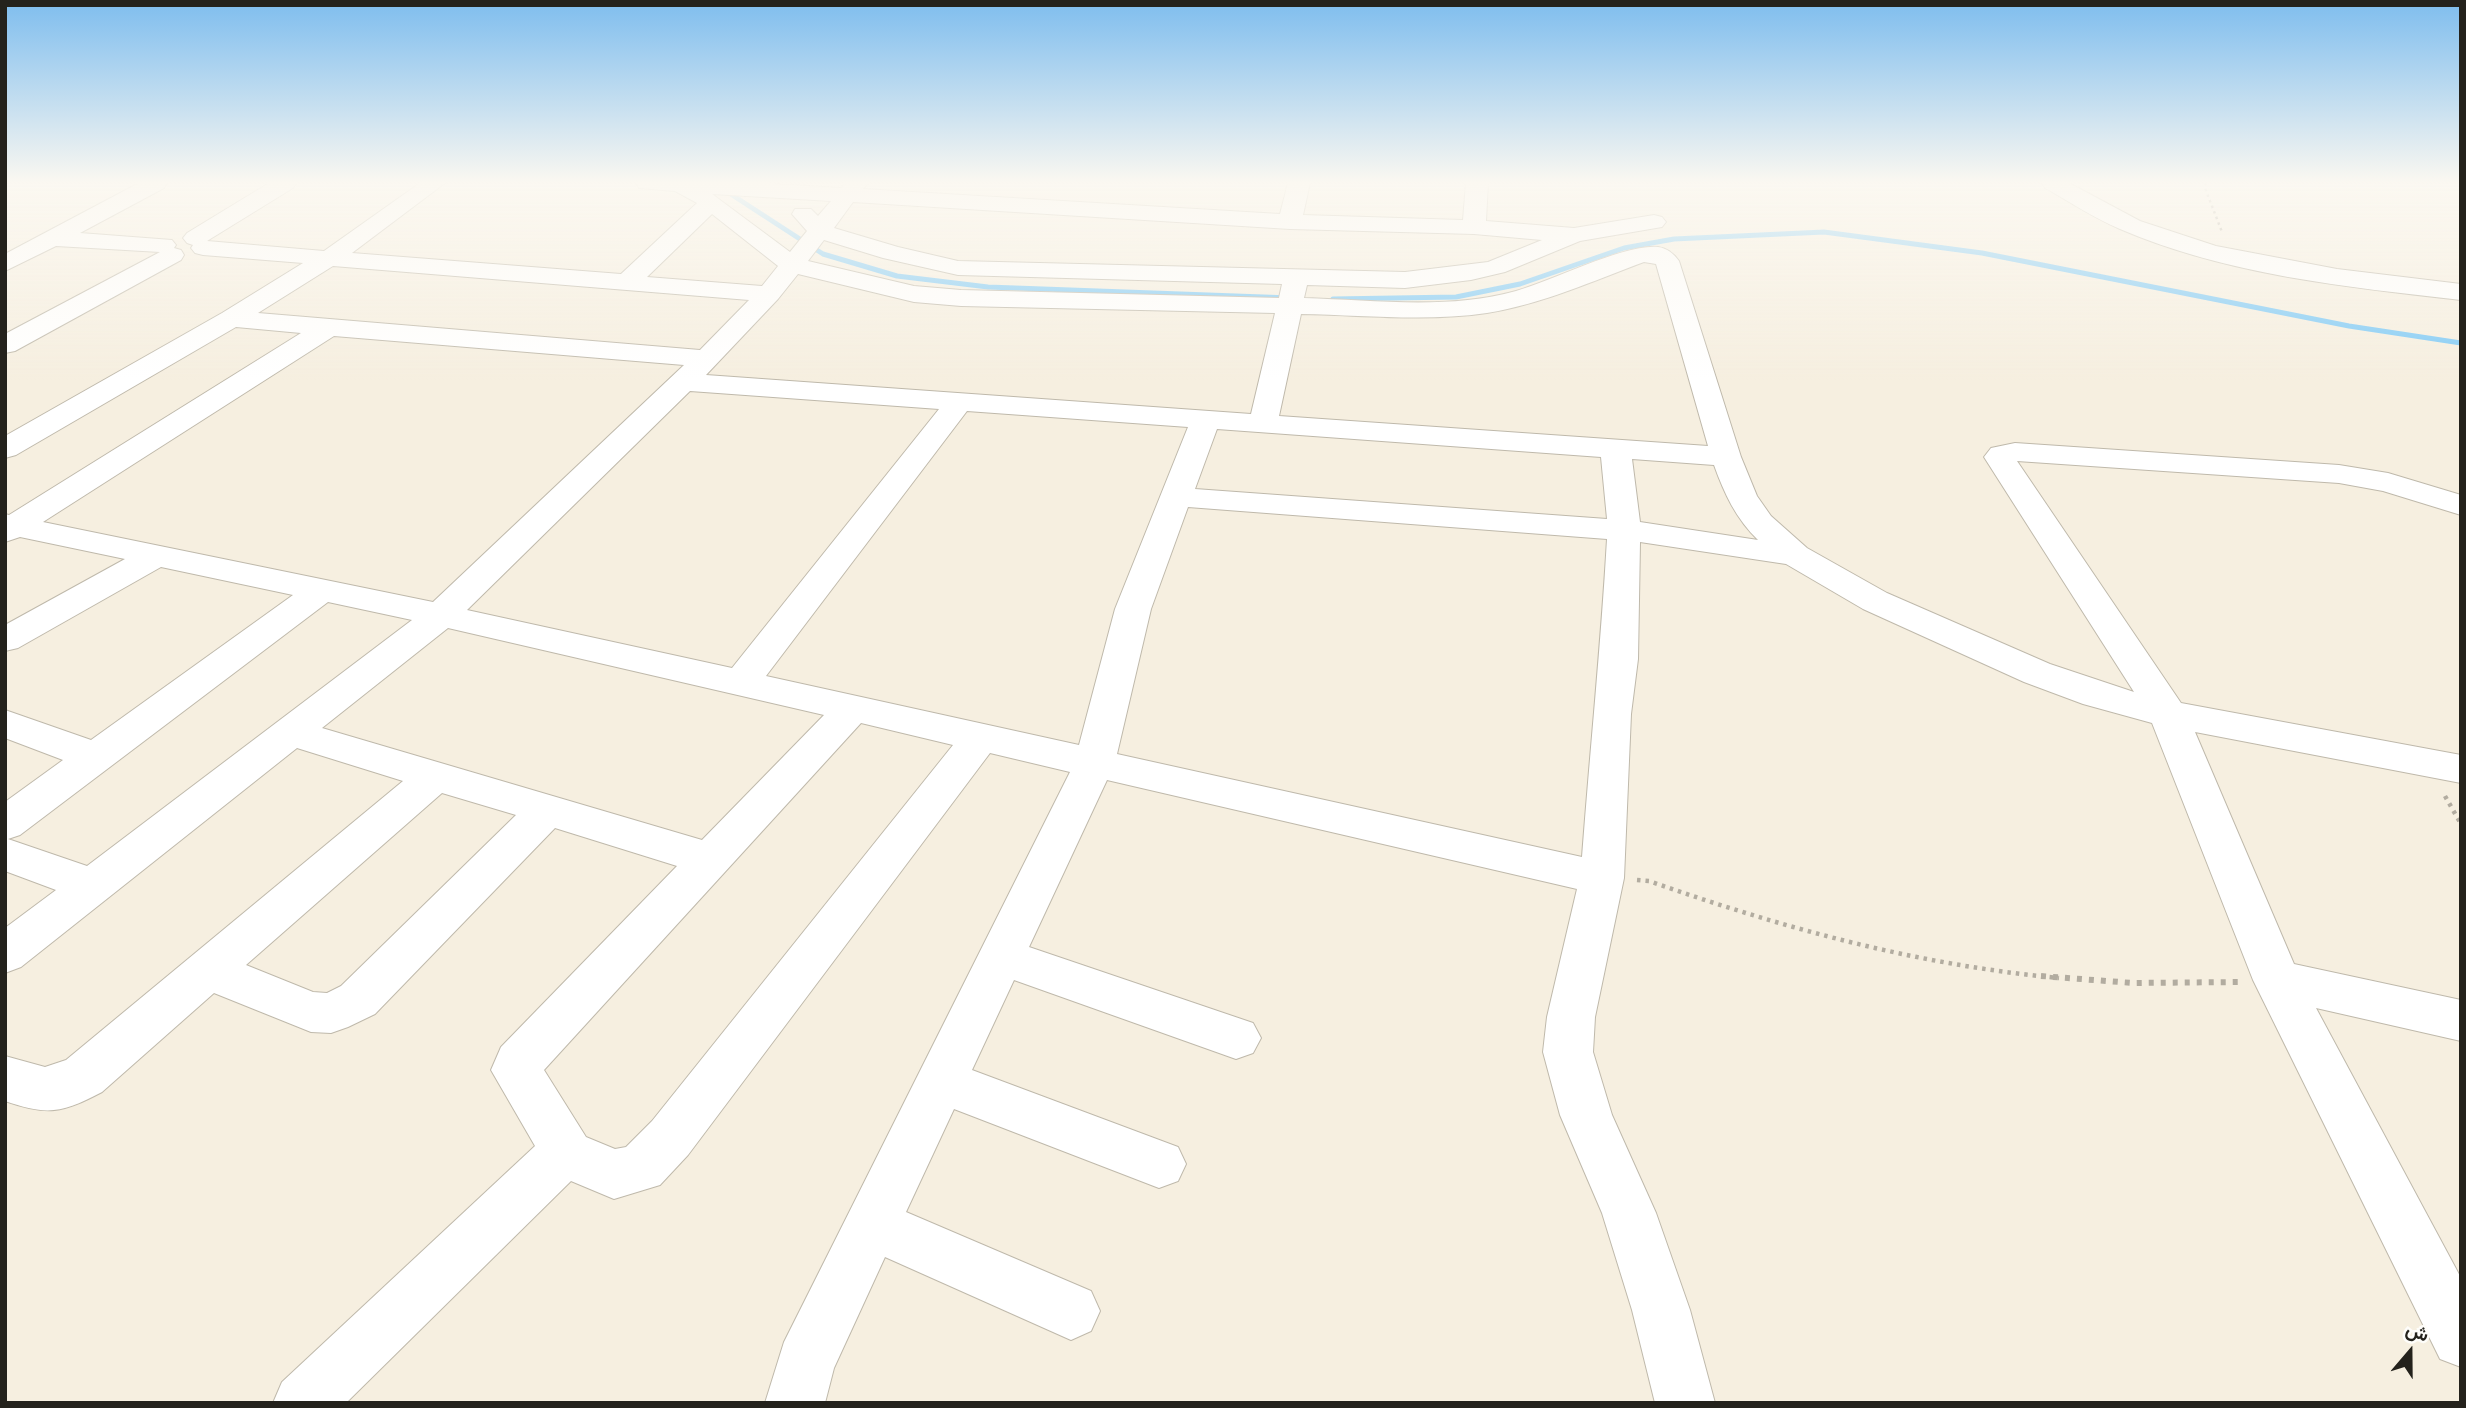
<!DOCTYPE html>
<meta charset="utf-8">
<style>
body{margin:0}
#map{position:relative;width:2466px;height:1408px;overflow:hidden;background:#f6efe0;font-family:"DM Sans",Vazirmatn,sans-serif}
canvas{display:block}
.frame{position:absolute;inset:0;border:7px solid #24221c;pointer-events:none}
.north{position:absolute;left:2375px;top:1317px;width:70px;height:70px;-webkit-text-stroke:5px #fefdfa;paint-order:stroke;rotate:20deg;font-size:19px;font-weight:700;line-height:28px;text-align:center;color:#24221c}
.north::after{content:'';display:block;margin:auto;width:24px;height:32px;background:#24221c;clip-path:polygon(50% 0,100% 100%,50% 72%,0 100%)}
</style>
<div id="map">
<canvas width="2466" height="1408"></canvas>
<div class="frame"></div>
<div class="north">ش</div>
</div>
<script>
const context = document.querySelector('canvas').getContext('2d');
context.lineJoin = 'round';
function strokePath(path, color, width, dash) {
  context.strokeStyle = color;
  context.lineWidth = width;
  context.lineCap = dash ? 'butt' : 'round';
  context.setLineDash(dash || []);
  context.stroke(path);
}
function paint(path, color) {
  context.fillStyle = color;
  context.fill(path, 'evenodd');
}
const stream = new Path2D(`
 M726,191L823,254L897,276L988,287L1291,298
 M1333,299L1456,297L1520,284L1624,248L1674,239L1824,232L1982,253L2349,326L2461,343`);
const pathFar2 = new Path2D(`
 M2206,183L2205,188L2222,232`);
const pathFar1 = new Path2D(`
 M2445,796L2461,824
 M1637,880L1649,881C1783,928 1917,965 2059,978`);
const path = new Path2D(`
 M2041,976L2133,983L2239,982`);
const minor = new Path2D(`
 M139,183H167L164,188L80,233L172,240L176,245L174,248L181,250L184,255L181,260L15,351L5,353V334L160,252L56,246L5,271V254Z
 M269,183H296L293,188L207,241L324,251L420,183H445L352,253L621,274L697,203L675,191L639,188L636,183H757L841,188L845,183H868L863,189L1280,214L1288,183H1310L1303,215L1463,220L1466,183H1488L1486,221L1574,228L1654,215L1662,217L1666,222L1662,227L1580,241L1505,272L1471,280L1405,288L1307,285L1304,298C1373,300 1449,310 1516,291C1552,281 1624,244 1658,247C1667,248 1674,254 1679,261L1741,457L1757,496L1771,516L1807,548L1887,593L2050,664L2134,692L1984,457L1991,448L2015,443L2339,465L2388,473L2461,495V515L2383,491L2339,483L2017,461L2181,703L2461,755V783L2195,732L2294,964L2461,1000V1041L2316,1008L2461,1278V1367L2440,1359L2253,980L2152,723L2083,704L2024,682L1863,609L1786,564L1640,542L1638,659L1631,714L1624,878L1595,1017L1593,1052L1612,1115L1656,1213L1690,1310L1715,1403H1655L1632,1310L1602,1213L1560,1115L1543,1052L1547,1017L1577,889L1107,780L1029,947L1253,1023L1261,1038L1253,1053L1236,1059L1014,980L972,1070L1178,1147L1186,1164L1178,1181L1159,1188L954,1109L906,1212L1091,1291L1100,1311L1091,1331L1071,1340L885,1257L834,1368L825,1403H765L784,1342L1070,772L990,753L688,1155L660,1185L614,1199L571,1181L346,1403H273L282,1382L535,1146L491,1070L501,1047L677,866L555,828L375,1014L348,1027L331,1033L311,1032L214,993L102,1092C62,1113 48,1116 5,1101V1056L45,1067L66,1060L403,781L297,748L21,967L5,973V928L56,890L5,871V802L63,760L5,738V710L91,740L293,595L161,567L18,648L5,651V625L125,559L20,537L5,542V514L9,515L301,333L236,327L16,455L5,458V436L222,313L303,263L203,255L195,253L191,248L193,245L187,243L183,238L187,233ZM712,194L831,201L818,216L811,209H795L792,214L807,231L790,252ZM853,202L1290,229L1474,234L1542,240L1488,262L1405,272L958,261L898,247L834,228ZM712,214L778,266L762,286L647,277ZM824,240L883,258L958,275L1282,284L1279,298L961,290L914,286L808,261ZM1644,262L1656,264L1708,446L1279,416L1301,314C1362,315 1426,322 1487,313C1542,304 1593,281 1644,262ZM333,266L749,300L700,350L258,313ZM798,274L914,302L961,306L1275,313L1251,414L706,375L778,299ZM334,336L684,365L433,602L43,522ZM690,391L939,409L732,668L467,610ZM967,411L1188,427L1115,609L1079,745L766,676ZM1217,429L1601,457L1607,519L1195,489ZM1632,459L1714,465C1724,493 1736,519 1758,540L1640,522ZM1188,507L1607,539C1601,645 1590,750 1582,857L1117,754L1151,609ZM328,602L412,620L87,866L8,839L20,835ZM448,628L824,715L702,840L322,728ZM861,723L953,745L652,1121L626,1147L615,1149L586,1137L544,1070ZM442,793L516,815L341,986L327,993L313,992L246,965Z
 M2042,183H2069L2140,221L2216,246L2337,269L2461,284V300C2347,287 2227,275 2120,229C2094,218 2070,202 2045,188Z`);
strokePath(stream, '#7fcaf6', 5);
strokePath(minor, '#bfb9ab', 2);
strokePath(pathFar2, '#b2aca0', 2.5, [2.5, 3.5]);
strokePath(pathFar1, '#b2aca0', 4.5, [3.5, 5]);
strokePath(path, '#b2aca0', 6, [5, 7]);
paint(minor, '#fff');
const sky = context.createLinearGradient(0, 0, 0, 380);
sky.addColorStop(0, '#7ebdee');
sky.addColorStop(0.48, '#fbf8f1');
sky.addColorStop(1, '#fbf8f100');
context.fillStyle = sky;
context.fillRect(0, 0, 2466, 380);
</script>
